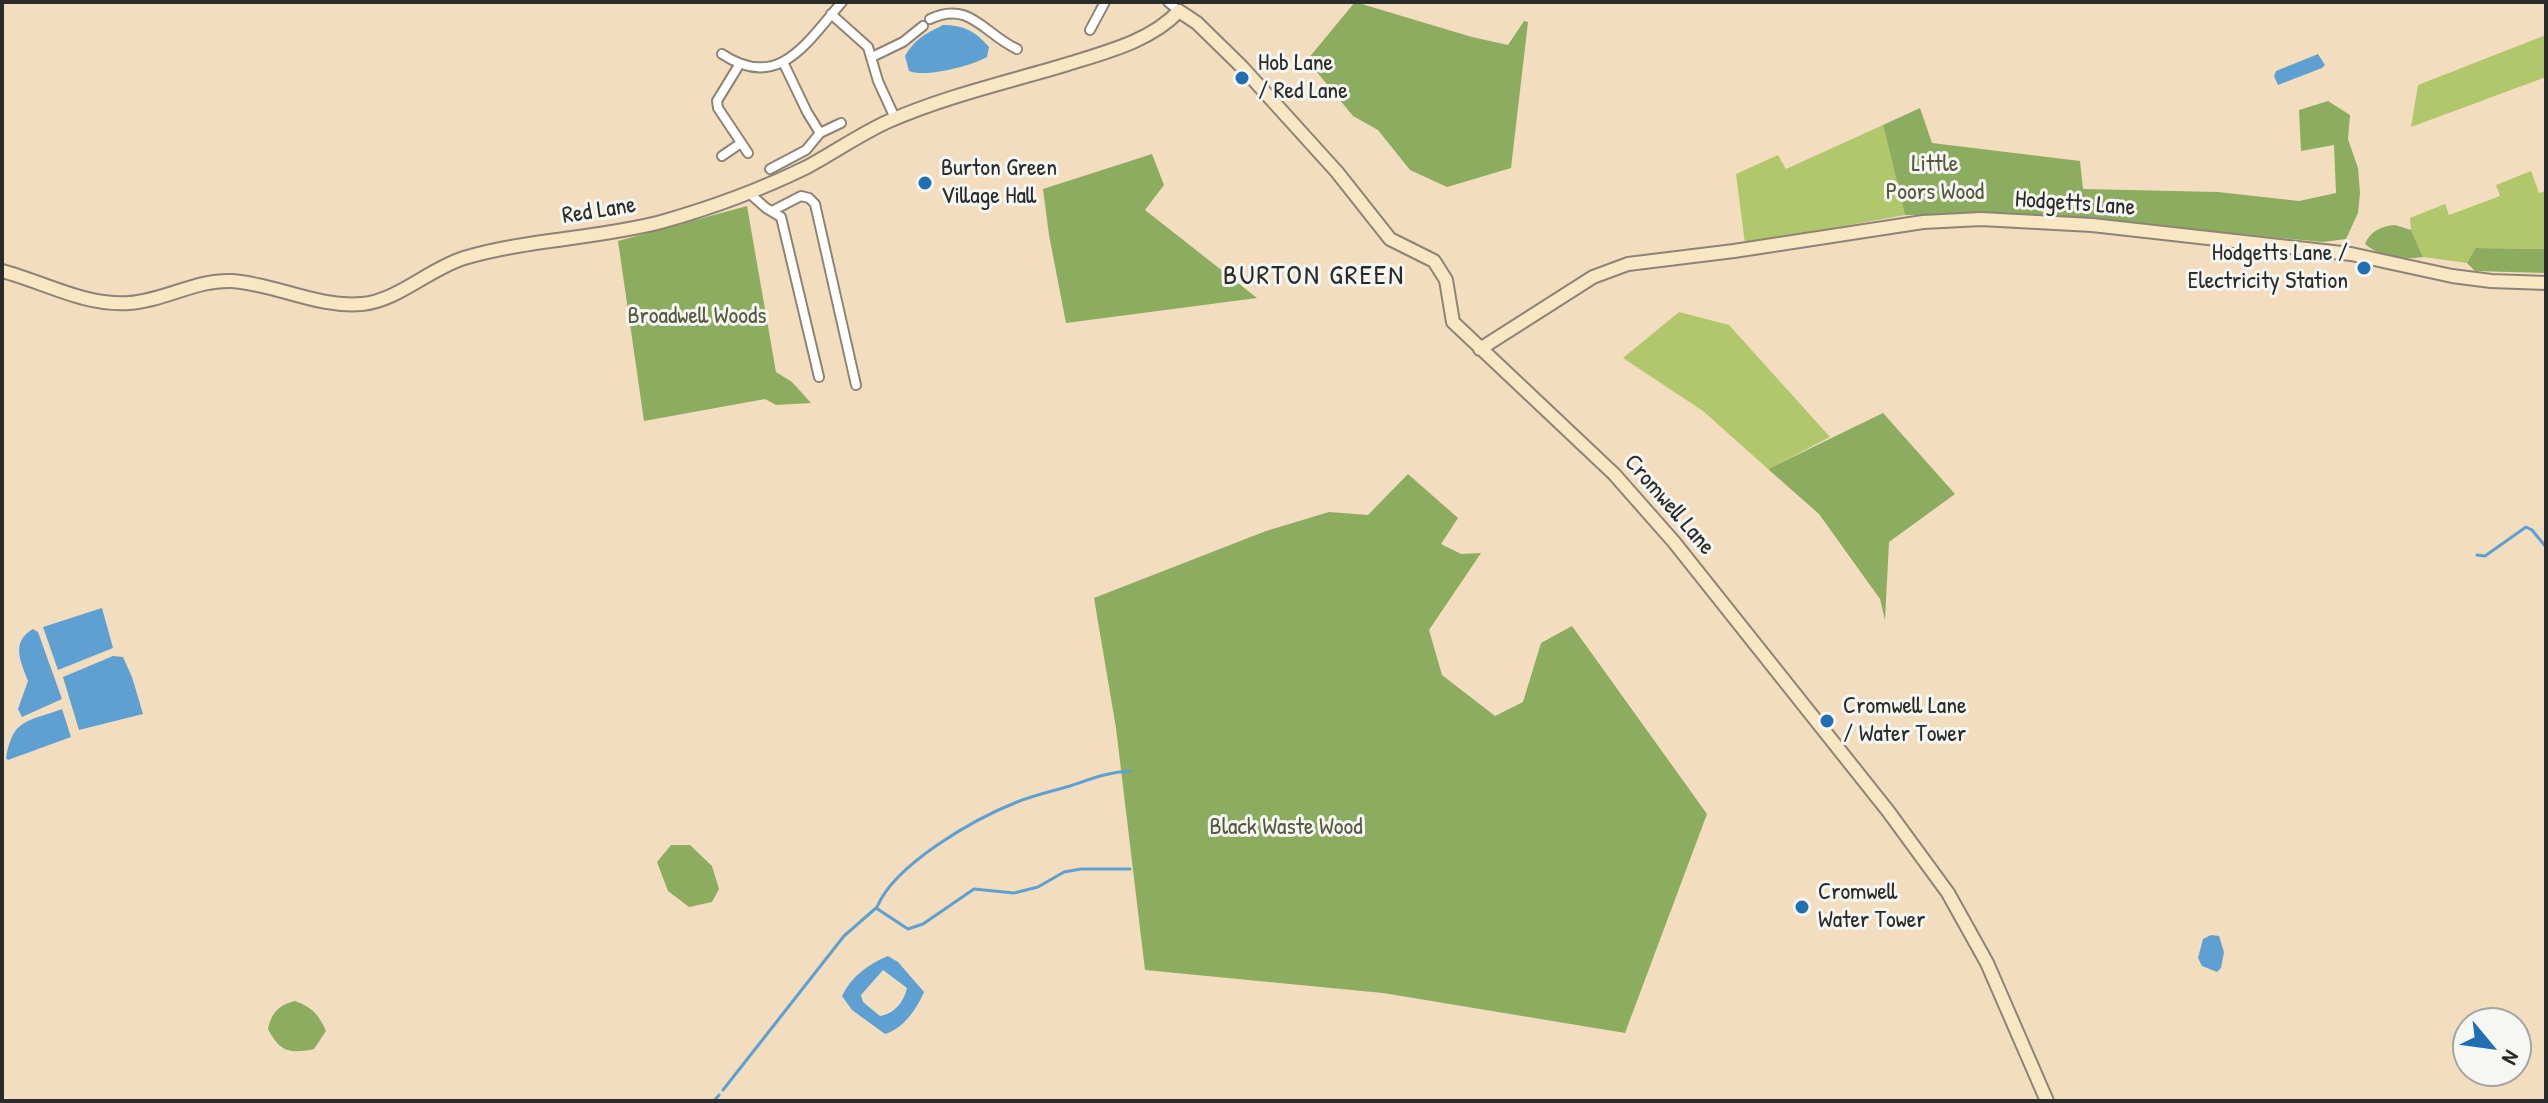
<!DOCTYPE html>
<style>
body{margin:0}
#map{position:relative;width:2548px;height:1103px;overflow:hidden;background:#f2ddbf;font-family:"Patrick Hand",sans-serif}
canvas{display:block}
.frame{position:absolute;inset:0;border:4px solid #2b2b2b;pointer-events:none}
.north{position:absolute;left:2452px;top:1007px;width:80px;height:80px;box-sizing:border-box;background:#f6f6f2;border:2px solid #a5a5a2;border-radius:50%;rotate:119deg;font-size:22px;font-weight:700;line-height:32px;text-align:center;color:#2b2b2b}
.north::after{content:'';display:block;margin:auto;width:28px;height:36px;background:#1f6fb2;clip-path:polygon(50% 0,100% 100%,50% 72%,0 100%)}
</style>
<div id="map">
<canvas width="2548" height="1103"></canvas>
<div class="frame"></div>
<div class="north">N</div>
</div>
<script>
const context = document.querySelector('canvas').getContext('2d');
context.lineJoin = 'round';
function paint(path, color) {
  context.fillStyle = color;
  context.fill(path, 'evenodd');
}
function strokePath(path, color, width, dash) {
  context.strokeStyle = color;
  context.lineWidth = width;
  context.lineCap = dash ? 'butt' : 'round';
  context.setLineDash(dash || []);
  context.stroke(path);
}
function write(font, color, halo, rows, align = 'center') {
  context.font = font + ' "Patrick Hand",sans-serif';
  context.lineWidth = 6;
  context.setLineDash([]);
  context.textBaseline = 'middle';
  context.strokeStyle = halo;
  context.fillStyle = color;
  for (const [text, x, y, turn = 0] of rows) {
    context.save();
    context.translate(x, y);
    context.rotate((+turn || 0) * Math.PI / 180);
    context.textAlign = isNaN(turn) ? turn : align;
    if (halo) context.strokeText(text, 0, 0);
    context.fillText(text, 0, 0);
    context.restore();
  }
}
const green = new Path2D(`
 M2546,35V77L2411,127L2418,85Z
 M1883,125L1905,215L1745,244L1736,174L1778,155L1786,169Z
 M2531,171L2539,193L2546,191V249L2477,248L2467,263L2423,257L2411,230L2410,218L2445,204L2449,215L2500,196L2496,185Z
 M1679,312L1729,325L1830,437L1768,469L1703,411L1623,358Z`);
const forest = new Path2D(`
 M1355,2L1472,37L1508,45L1524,21L1528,22L1511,168L1447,187L1410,170L1378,130L1353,116L1307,60Z
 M2328,101L2350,115L2348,139L2358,168L2360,193L2358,213L2346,239L2323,242L2027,214L1905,215L1883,125L1920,108L1932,143L2080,161L2083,189L2218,192L2299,201L2336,193L2334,145L2301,151L2299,110Z
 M1152,154L1164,185L1145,210L1257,298L1066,323L1049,235L1043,189Z
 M747,206L776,372L792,382L811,403L776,405L765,399L644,421L618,241Z
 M2395,225L2411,230L2423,257C2402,260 2383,259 2365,244C2370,231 2382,226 2395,225Z
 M2476,248L2546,249V273L2475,271L2467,263Z
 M1883,413L1955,494L1889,542L1885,620L1880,599L1819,514L1768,469Z
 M1408,474L1458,518L1441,544L1461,554L1481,553L1429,630L1442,675L1495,716L1523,702L1541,643L1572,626L1707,814L1625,1033L1383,993L1145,970L1116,728L1094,598L1266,531L1329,512L1368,515Z
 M671,845H690L712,866L719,889L712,902L689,907L668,891L657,862Z
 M295,1001C312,1007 319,1015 326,1031L314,1049C289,1054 280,1052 268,1029C272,1012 279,1005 295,1001Z`);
const water = new Path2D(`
 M943,25C964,25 975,31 989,47L987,57C971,66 925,78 909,71L905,56C915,39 925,34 943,25Z
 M2318,54L2325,65L2322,68L2278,85L2274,76L2276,71Z
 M102,608L113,648L58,670L43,627Z
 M33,629L38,632L62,699L22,717L18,709L28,681C21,662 10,642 33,629Z
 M113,656L123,657L132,677L143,714L79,730L63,677Z
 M62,709L71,737L8,760L6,758C13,718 27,722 62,709Z
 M2211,935L2219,936L2224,952L2221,968L2217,972L2202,966L2198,958L2203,939Z
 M888,956L898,962L924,992C916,1010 904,1028 885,1034L852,1010L842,996C851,977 868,964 888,956ZM883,970L907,988C904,1002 894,1014 880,1016L863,1002L861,995Z`);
const stream = new Path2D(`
 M2477,555L2485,556L2526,527L2532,530L2546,547
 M877,907C895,864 974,819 1017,802C1035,795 1053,791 1070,786C1091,779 1108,772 1130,771
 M723,1090L844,936L876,908L908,929L923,924L974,889L1014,893L1038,887L1064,872L1081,869H1130
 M714,1101L719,1095`);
const street = new Path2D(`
 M1168,2L1179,11
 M831,14L868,47L878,81L895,118
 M930,19C970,0 984,34 1017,49
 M1090,30L1105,2
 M722,54C779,92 807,42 842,2
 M872,57L903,42L923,26
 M784,64L807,112L820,133
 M739,65L717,101L718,108L748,153
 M722,156L741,143
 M770,169L806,150L820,133L841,123
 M749,193L766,208L781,217L819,377
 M772,211L801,196L809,198L815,204L856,385`);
const secondary = new Path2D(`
 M2,271C44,282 84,306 129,303C164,301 197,279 232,281C276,284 317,308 362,304C397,301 429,269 464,258C528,239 596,239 661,222C711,208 760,190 807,167C835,152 860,134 889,121C946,96 1008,82 1068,64C1106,52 1151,41 1179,11L1197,23L1242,67L1337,172L1390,239L1434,261L1446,280L1453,322L1614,474L1674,542L1888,811L1948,893L1987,963L2047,1101
 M1480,349L1593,277L1628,264L1734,251L1923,222L1981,219L2092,225L2351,254L2452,276L2491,281L2546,283`);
const markers = [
 [1242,78,8,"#1f6fb2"],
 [925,183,8,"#1f6fb2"],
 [2364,268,8,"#1f6fb2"],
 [1827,721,8,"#1f6fb2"],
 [1802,907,8,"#1f6fb2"]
];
const poiNames = [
 ["Hob Lane",1258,64],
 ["/ Red Lane",1258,92],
 ["Burton Green",941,169],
 ["Village Hall",941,197],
 ["Hodgetts Lane /",2348,254,"right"],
 ["Electricity Station",2348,282,"right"],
 ["Cromwell Lane",1843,707],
 ["/ Water Tower",1843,735],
 ["Cromwell",1818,893],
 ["Water Tower",1818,921]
];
const parkNames = [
 ["Little",1935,165],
 ["Poors Wood",1935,193],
 ["Broadwell Woods",697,317],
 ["Black Waste Wood",1286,828]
];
const streetNames = [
 ["Hodgetts Lane",2075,204,4],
 ["Red Lane",599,211,-9],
 ["Cromwell Lane",1669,505,49]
];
const quarterNames = [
 ["BURTON GREEN",1314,277]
];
paint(green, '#b1c76c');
paint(forest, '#8cac60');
paint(water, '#5ea0d1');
strokePath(stream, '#5ea0d1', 3);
strokePath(street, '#8e8475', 12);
strokePath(secondary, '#8e8475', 16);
strokePath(street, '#fff', 8);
strokePath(secondary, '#f9e7c3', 12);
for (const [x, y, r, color] of markers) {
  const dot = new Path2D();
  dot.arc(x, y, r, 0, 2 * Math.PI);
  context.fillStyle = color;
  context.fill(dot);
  strokePath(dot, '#f6f6f2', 3);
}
write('24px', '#2b2b2b', '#f6f6f2', poiNames, 'left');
write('24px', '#535a3e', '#f6f6f2', parkNames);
write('24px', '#2b2b2b', '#f6f6f2', streetNames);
context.letterSpacing = '2px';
write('28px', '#2b2b2b', '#f6f6f2', quarterNames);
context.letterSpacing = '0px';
</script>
